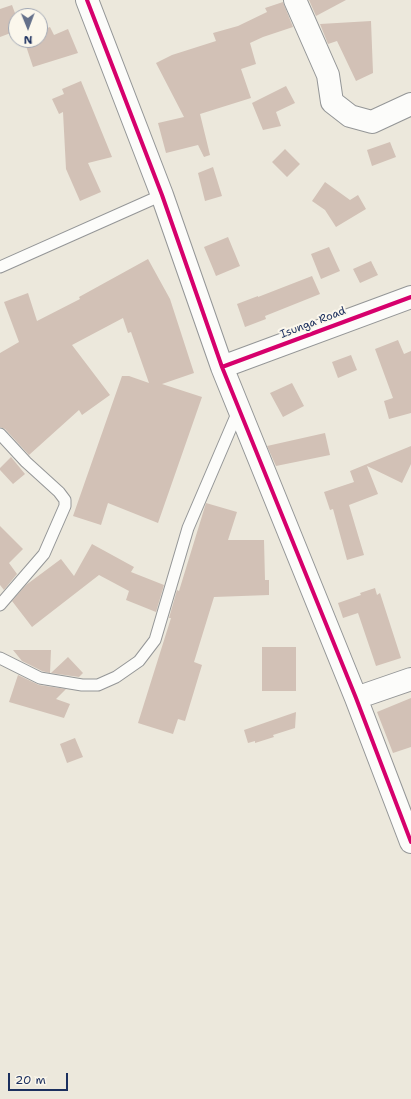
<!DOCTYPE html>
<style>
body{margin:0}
#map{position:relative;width:411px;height:1099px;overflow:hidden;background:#ece8dc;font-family:"Shantell Sans",sans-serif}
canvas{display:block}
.north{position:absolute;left:8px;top:8px;width:40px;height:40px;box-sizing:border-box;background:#fbf7ec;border:1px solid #a1a7b3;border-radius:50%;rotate:179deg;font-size:11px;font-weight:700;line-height:16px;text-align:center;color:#1b2f5e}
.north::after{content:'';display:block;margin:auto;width:14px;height:18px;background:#64708a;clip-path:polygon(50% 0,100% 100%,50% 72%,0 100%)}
.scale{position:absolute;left:8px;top:1073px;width:60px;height:18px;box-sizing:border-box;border:2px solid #1b2f5e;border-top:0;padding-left:5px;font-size:12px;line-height:14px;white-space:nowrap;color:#1b2f5e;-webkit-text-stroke:3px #fbf7ec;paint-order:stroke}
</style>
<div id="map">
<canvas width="411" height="1099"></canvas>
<div class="north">N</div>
<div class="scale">20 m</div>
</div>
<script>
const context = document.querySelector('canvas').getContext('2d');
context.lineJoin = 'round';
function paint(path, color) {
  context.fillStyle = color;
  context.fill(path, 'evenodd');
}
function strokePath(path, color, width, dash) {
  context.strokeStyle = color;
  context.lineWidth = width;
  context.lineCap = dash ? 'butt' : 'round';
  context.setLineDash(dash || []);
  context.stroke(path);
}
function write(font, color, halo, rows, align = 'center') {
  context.font = font + ' "Shantell Sans",sans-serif';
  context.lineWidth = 4;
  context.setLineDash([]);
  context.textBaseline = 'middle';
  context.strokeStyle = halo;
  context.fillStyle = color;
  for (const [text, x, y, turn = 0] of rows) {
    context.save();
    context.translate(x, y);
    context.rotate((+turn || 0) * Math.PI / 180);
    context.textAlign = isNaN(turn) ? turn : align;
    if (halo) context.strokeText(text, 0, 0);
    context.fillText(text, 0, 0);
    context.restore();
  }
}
const building = new Path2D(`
 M309,0H346L316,16Z
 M283,2L293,27L263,37L250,43L256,64L241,69L251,98L200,114L210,155L204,157L198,145L166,153L158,123L184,117L156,63L172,55L216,41L213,33L238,26L267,12L265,8Z
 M12,5L16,16V31L0,37V9Z
 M371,21L373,73L356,81L337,41L328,44L320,24Z
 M50,27L54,35L68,29L78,53L33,67L24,40H40V31Z
 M81,81L112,157L88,163L101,192L80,201L66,169L63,112L59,114L52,99L64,94L62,89Z
 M286,86L295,103L276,112L281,126L263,130L252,103Z
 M390,142L396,157L372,166L367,150Z
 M285,149L300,164L287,177L272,162Z
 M213,167L222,196L205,201L198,173Z
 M325,182L350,200L358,195L366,209L336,227L325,210L312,201Z
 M228,237L240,266L216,276L204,247Z
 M329,247L340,271L321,279L311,254Z
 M148,259L170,299L194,373L162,384L202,397L158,523L108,503L101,525L73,516L122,376H129L149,383L131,332L128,333L123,318L72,345L110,395L82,415L79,410L29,455L5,429L0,427V353L19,342L4,302L28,293L37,321L80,299L79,297Z
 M371,261L378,275L360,283L353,269Z
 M312,276L320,294L265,316L266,319L245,327L237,304L258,296V297Z
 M398,340L404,354L411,351V413L389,419L384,401L393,398L375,349Z
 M351,355L357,370L338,378L332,362Z
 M292,383L304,406L283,417L270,393Z
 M325,433L330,455L276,466L267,446Z
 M411,446V464L402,483L367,466L378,494L349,505L364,555L347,560L333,509L330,510L324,492L354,482L350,471Z
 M11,457L25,474L13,484L0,470V468Z
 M206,503L237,512L228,540H264L265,580H269V595L214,597L194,662L202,665L185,721L178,719L173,734L138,723L171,618H169L177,590L179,591Z
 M0,526L23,549L9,563L17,574L4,590L0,585Z
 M92,544L134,567L131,572L164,585L156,612L126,600L129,591L99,575L32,627L12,601L26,585L61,559L74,576Z
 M375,588L377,595L380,593L401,658L376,666L358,613L343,618L338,603L361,595L360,593Z
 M262,647H296V691H262Z
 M13,650H51L50,673L42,671L22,661Z
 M68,657L83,673L79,677L51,673Z
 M18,675L39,685L66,689L56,699L70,704L64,718L9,702Z
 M411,698V747L393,753L377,712Z
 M296,712L295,728L273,735L274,737L255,743V741L248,743L244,730Z
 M75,738L83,757L67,763L60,744Z`);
const lane = new Path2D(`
 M0,267L162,195
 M0,434L26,462L59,492L65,500V506L44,554L0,605
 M0,658L40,678L82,685H98L116,677L139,661L155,640L188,528L239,409`);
const street = new Path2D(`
 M87,0L162,195L222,367L356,698L411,842
 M295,0L328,75L332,102L350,116L372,122L411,104
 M222,367L411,297
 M356,698L411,679`);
const cycleway = new Path2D(`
 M87,0L162,195L222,367L356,698L411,842
 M222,367L411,297`);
const streetNames = [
 ["Isunga Road",313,323,-21]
];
paint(building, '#d2c1b6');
strokePath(lane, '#949697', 13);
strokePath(street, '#949697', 24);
strokePath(lane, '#fcfcfa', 11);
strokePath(street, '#fcfcfa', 22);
strokePath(cycleway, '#d6006c', 4);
write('11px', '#1b2f5e', '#fbf7ec', streetNames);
</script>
